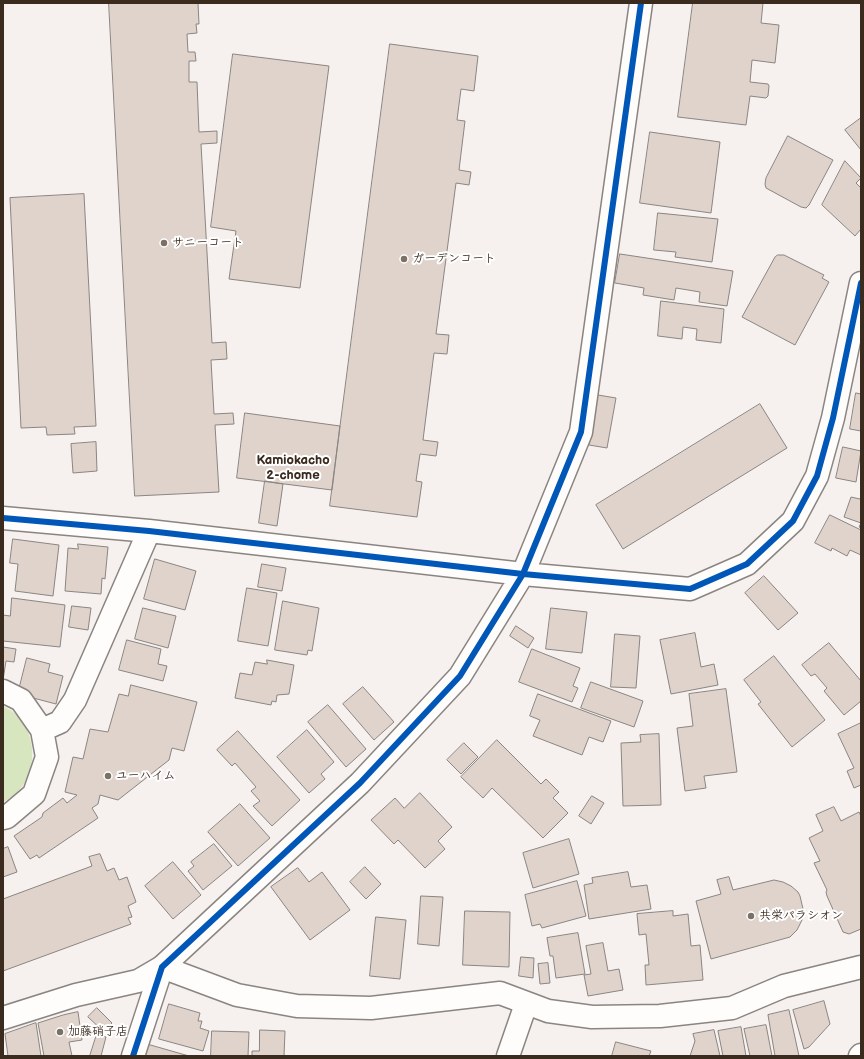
<!DOCTYPE html>
<meta charset="utf-8">
<style>
body{margin:0}
#map{position:relative;width:864px;height:1059px;overflow:hidden;background:#f6f1ee;font-family:"Balsamiq Sans",sans-serif}
canvas{display:block}
.frame{position:absolute;inset:0;border:4px solid #3b2a1e;pointer-events:none}
</style>
<div id="map">
<canvas width="864" height="1059"></canvas>
<div class="frame"></div>
</div>
<script>
const context = document.querySelector('canvas').getContext('2d');
context.lineJoin = 'round';
function paint(path, color) {
  context.fillStyle = color;
  context.fill(path, 'evenodd');
}
function strokePath(path, color, width, dash) {
  context.strokeStyle = color;
  context.lineWidth = width;
  context.lineCap = dash ? 'butt' : 'round';
  context.setLineDash(dash || []);
  context.stroke(path);
}
function write(font, color, halo, rows, align = 'center') {
  context.font = font + ' "Balsamiq Sans","Klee One",sans-serif';
  context.lineWidth = 4;
  context.setLineDash([]);
  context.textBaseline = 'middle';
  context.strokeStyle = halo;
  context.fillStyle = color;
  for (const [text, x, y, turn = 0] of rows) {
    context.save();
    context.translate(x, y);
    context.rotate((+turn || 0) * Math.PI / 180);
    context.textAlign = isNaN(turn) ? turn : align;
    if (halo) context.strokeText(text, 0, 0);
    context.fillText(text, 0, 0);
    context.restore();
  }
}
const green = new Path2D(`
 M3,706C42,724 42,784 3,802Z`);
const building = new Path2D(`
 M109,3H198L199,24H196L197,33L187,34L188,52H195L196,61H189V82H197L199,132L217,131V143L201,144L212,343L226,342L227,359L211,360L214,414L233,413L234,424L215,425L219,492L135,496Z
 M693,3H763L761,23L779,25L775,63L752,60L750,82L768,84L769,86L768,96L766,98L750,96L746,125L678,117Z
 M390,44L478,56L474,91L461,89L457,120L465,121L459,170L471,172L469,185L456,183L436,334L449,335L447,354L434,353L423,440L438,442L436,456L420,454L416,481L422,482L417,517L330,506Z
 M233,54L329,66L300,288L229,279L236,231L211,227Z
 M861,118V150L845,130Z
 M650,132L720,142L711,213L640,203Z
 M788,136L833,160L809,205L806,208L801,207L766,188L765,184L766,178Z
 M845,161L861,178L856,183L861,188V229L855,236L822,205Z
 M84,194L96,426L74,427L75,434L47,435L46,427L21,428L10,198Z
 M658,213L718,219L712,262L675,257L676,252L654,250Z
 M620,254L733,271L727,306L699,302L700,292L676,288L674,300L643,295L644,288L615,283Z
 M778,255H784L824,275L822,278L829,282L795,345L742,317L775,257Z
 M661,301L724,309L721,343L696,340L697,329L683,327L682,339L658,336Z
 M856,393L861,394V431L850,429Z
 M598,395L616,398L607,448L589,445Z
 M760,404L787,448L623,549L596,505Z
 M245,413L340,426L332,490L237,478Z
 M96,442L97,471L73,473L71,444Z
 M843,447L861,451L856,482L836,478Z
 M265,481L283,484L277,526L259,523Z
 M861,496V528L859,527L861,523L844,517L851,497L860,499Z
 M830,515L861,530V555L850,550L847,556L832,548L831,551L815,543Z
 M13,539L59,545L53,596L15,591L18,564L10,563Z
 M78,544L108,547L105,579L102,578L101,594L65,591L68,548L78,549Z
 M155,559L196,571L185,610L144,599Z
 M262,564L286,568L282,591L258,587Z
 M764,576L798,613L778,630L745,593Z
 M247,588L277,593L268,646L238,641Z
 M12,598L65,605L60,647L3,641V615L10,616Z
 M283,601L319,608L312,651L308,650L307,655L275,650Z
 M72,606L91,608L88,630L69,627Z
 M143,608L176,616L168,648L135,639Z
 M551,608L587,612L582,653L546,649Z
 M516,626L534,638L528,648L510,636Z
 M695,633L701,667L714,664L718,685L671,694L660,640Z
 M615,634L640,636L636,688L611,687Z
 M127,640L161,649L158,664L167,666L163,681L119,670Z
 M829,643L861,681V701L844,715L824,691L827,688L815,674L811,676L802,665Z
 M3,647L16,649L14,662L6,661L3,680Z
 M532,649L580,668L573,686L578,688L572,702L519,682Z
 M774,656L825,720L792,747L758,704L761,702L744,680Z
 M27,658L50,664L48,672L63,676L56,704L18,694Z
 M267,660L294,665L289,694L277,695L276,702L272,701L271,705L235,698L240,673L252,675L255,662L267,664Z
 M591,682L643,701L634,727L581,708Z
 M131,685L197,702L184,751L172,748L169,760L118,800L100,795L98,804L92,808L98,818L39,858L37,855L30,859L14,836L42,817L43,813L63,798L67,803L77,795L65,792L73,757L83,759L90,729L108,732L119,694L128,696Z
 M363,687L394,722L374,740L343,704Z
 M726,689L737,772L704,776L706,788L685,791L677,728L693,726L689,694Z
 M538,694L611,721L603,742L589,737L582,755L533,736L540,720L530,716Z
 M328,705L366,749L346,767L308,722Z
 M861,723V785L854,788L847,771L854,768L838,734Z
 M307,730L334,762L321,774L325,779L309,793L277,757Z
 M238,731L300,800L272,826L253,806L260,801L251,791L256,787L235,763L232,766L217,750Z
 M659,734L661,805L623,806L621,743L641,742L640,735Z
 M497,740L541,784L546,779L559,792L553,798L568,813L543,838L492,788L483,798L461,777Z
 M464,743L478,757L461,774L447,760Z
 M420,793L452,827L438,841L445,849L425,868L398,840L394,844L371,820L395,798L404,808Z
 M592,796L604,803L591,824L579,816Z
 M240,804L270,838L238,866L208,832Z
 M834,807L841,821L859,812L861,816V929L849,934L843,932L827,896L826,892L827,890L814,863L820,861L809,838L823,831L816,815Z
 M569,839L579,874L533,888L523,853Z
 M214,844L232,866L203,890L188,871L194,866L191,862Z
 M8,847L17,872L3,877V849Z
 M100,854L107,871L114,868L119,880L127,877L136,902L128,906L132,917L128,918L131,924L3,971V899L92,866L89,857Z
 M173,862L201,895L173,919L145,886Z
 M365,867L381,884L366,899L350,882Z
 M298,868L309,882L322,872L350,910L310,940L271,887Z
 M628,872L631,887L647,885L651,909L589,919L584,885L593,883L592,878Z
 M729,877L733,890L774,880L783,882L791,886L798,892L800,896L803,909L802,920L797,930L790,937L711,959L696,901L721,894L717,880Z
 M577,881L586,916L542,928L540,924L532,926L525,895Z
 M421,896L443,897L439,946L418,944Z
 M465,911L510,912L509,967L463,965Z
 M673,911V916L688,914L691,946L700,945L703,980L646,985L645,965H649L646,934L639,935L637,914Z
 M376,917L406,920L400,979L370,976Z
 M578,933L585,974L556,978L553,956H550L547,938Z
 M603,943L608,971L619,969L623,990L588,996L584,975L591,974L586,946Z
 M521,957L534,958L533,978L519,976Z
 M548,963L550,983L540,984L538,964Z
 M824,1001L830,1024L809,1047L804,1049L793,1010Z
 M169,1004L200,1013L198,1021H202L200,1028L209,1031L203,1051L159,1039Z
 M97,1008L112,1023L104,1032L88,1017Z
 M789,1010L799,1056H775L768,1015Z
 M78,1012L82,1040L69,1042L72,1056H44L38,1023L63,1015Z
 M36,1023L41,1056H8L5,1034Z
 M766,1025L772,1056H750L744,1029Z
 M741,1027L746,1056H723L718,1031Z
 M260,1030L285,1031L284,1056H252V1051H259Z
 M714,1030L720,1056H690L695,1041L693,1034Z
 M212,1031L249,1032L248,1056H211Z
 M97,1034L106,1037L101,1056H90Z
 M616,1042L651,1051L649,1056H612Z
 M147,1044L189,1056H143Z`);
const minor = new Path2D(`
 M3,518L149,531L523,574L690,589L747,564L793,521L817,476L833,418L861,283
 M3,691L21,700L42,730L47,757L34,794L7,817L3,818
 M42,730L60,722L75,700L149,531
 M133,1056L162,967L360,783L460,676L523,574L581,432L641,3
 M508,1056L526,1004`);
const tertiary = new Path2D(`
 M3,1018L76,995L138,981L162,967L237,995L297,1006L371,1008L500,993L548,1011L592,1017L660,1016L732,1008L784,986L861,967`);
const secondary = new Path2D(`
 M860,1056L861,1055`);
const cycleway = new Path2D(`
 M3,518L149,531L523,574L690,589L747,564L793,521L817,476L833,418L861,283
 M133,1056L162,967L360,783L460,676L523,574L581,432L641,3`);
const markers = [
 [164,243,4,"#7c7067"],
 [404,259,4,"#7c7067"],
 [108,776,4,"#7c7067"],
 [751,916,4,"#7c7067"],
 [60,1032,4,"#7c7067"]
];
const poiNames = [
 ["サニーコート",172,243],
 ["ガーデンコート",412,259],
 ["ユーハイム",116,776],
 ["共栄パラシオン",759,916],
 ["加藤硝子店",68,1032]
];
const neighbourhoodNames = [
 ["Kamiokacho",293,461],
 ["2-chome",293,476]
];
paint(green, '#d7e6be');
paint(building, '#dfd3cc');
strokePath(building, '#8a8581', 1);
strokePath(minor, '#8a8581', 25);
strokePath(tertiary, '#8a8581', 25);
strokePath(secondary, '#8a8581', 25);
strokePath(minor, '#fefdfc', 22);
strokePath(tertiary, '#fefdfc', 22);
strokePath(secondary, '#fefdfc', 22);
strokePath(cycleway, '#0057b8', 6);
for (const [x, y, r, color] of markers) {
  const dot = new Path2D();
  dot.arc(x, y, r, 0, 2 * Math.PI);
  context.fillStyle = color;
  context.fill(dot);
  strokePath(dot, '#fff', 1.5);
}
write('bold 12px', '#3b2a1e', '#fff', poiNames, 'left');
write('bold 13px', '#3b2a1e', '#fff', neighbourhoodNames);
</script>
